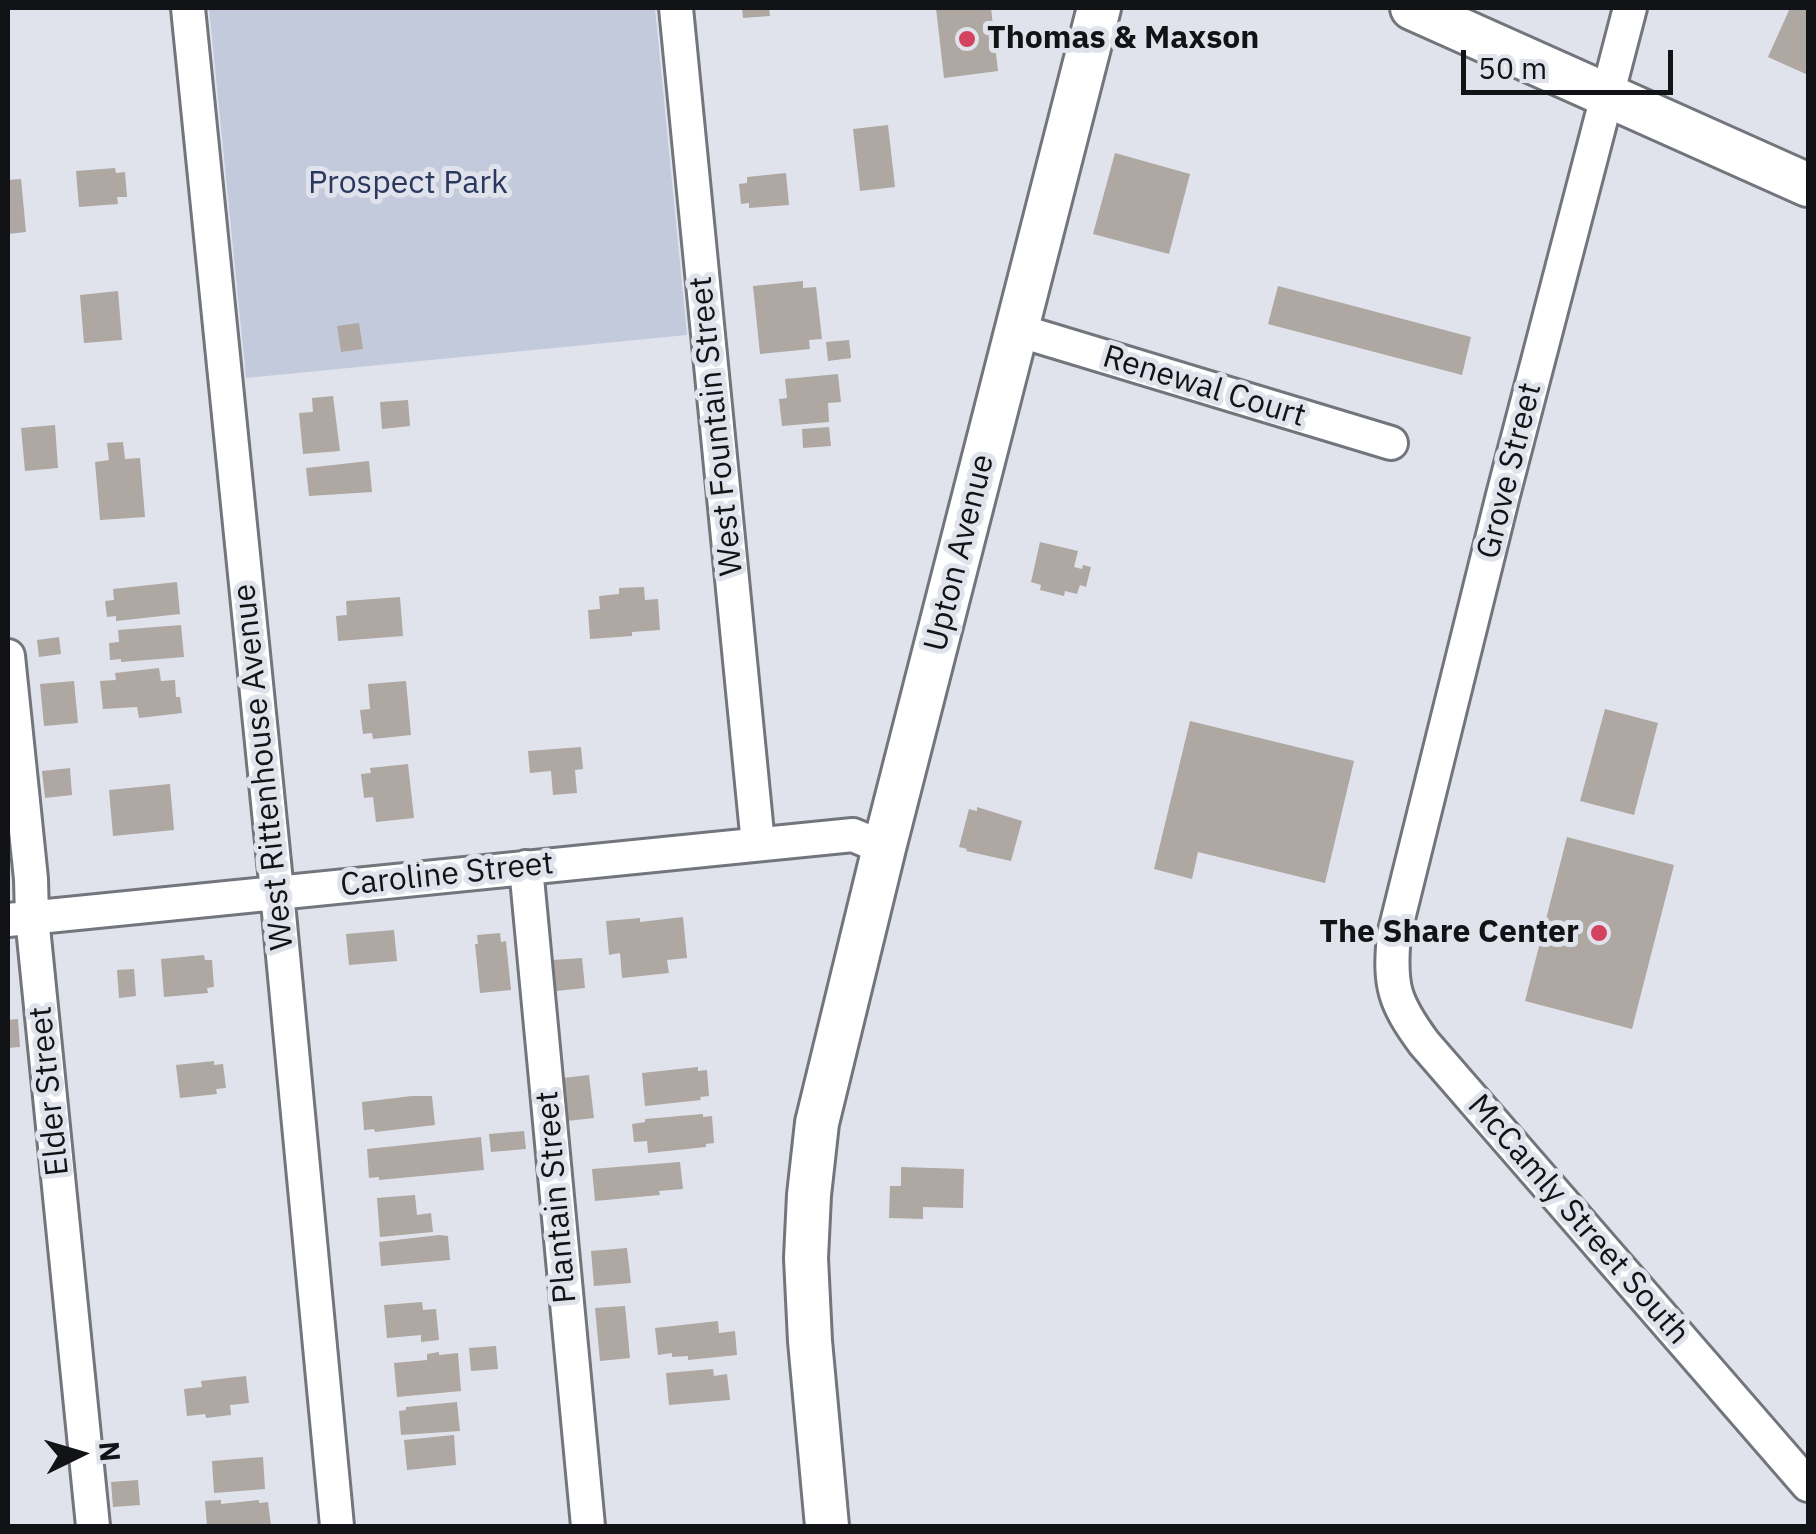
<!DOCTYPE html>
<style>
body{margin:0}
#map{position:relative;width:1816px;height:1534px;overflow:hidden;background:#e0e3eb;font-family:"IBM Plex Sans",sans-serif}
canvas{display:block}
.frame{position:absolute;inset:0;border:10px solid #121316;pointer-events:none}
.north{position:absolute;left:30px;top:1404px;width:100px;height:100px;-webkit-text-stroke:8px #e0e3eb;paint-order:stroke;rotate:85deg;font-size:28px;font-weight:700;line-height:40px;text-align:center;color:#121316}
.north::after{content:'';display:block;margin:auto;width:35px;height:45px;background:#121316;clip-path:polygon(50% 0,100% 100%,50% 72%,0 100%)}
.scale{position:absolute;left:1461px;top:50px;width:212px;height:45px;box-sizing:border-box;border:5px solid #121316;border-top:0;padding-left:12px;font-size:30px;line-height:35px;white-space:nowrap;color:#121316;-webkit-text-stroke:8px #e0e3eb;paint-order:stroke}
</style>
<div id="map">
<canvas width="1816" height="1534"></canvas>
<div class="frame"></div>
<div class="north">N</div>
<div class="scale">50 m</div>
</div>
<script>
const context = document.querySelector('canvas').getContext('2d');
context.lineJoin = 'round';
function paint(path, color) {
  context.fillStyle = color;
  context.fill(path, 'evenodd');
}
function strokePath(path, color, width, dash) {
  context.strokeStyle = color;
  context.lineWidth = width;
  context.lineCap = dash ? 'butt' : 'round';
  context.setLineDash(dash || []);
  context.stroke(path);
}
function write(font, color, halo, rows, align = 'center') {
  context.font = font + ' "IBM Plex Sans",sans-serif';
  context.lineWidth = 10;
  context.setLineDash([]);
  context.textBaseline = 'middle';
  context.strokeStyle = halo;
  context.fillStyle = color;
  for (const [text, x, y, turn = 0] of rows) {
    context.save();
    context.translate(x, y);
    context.rotate((+turn || 0) * Math.PI / 180);
    context.textAlign = isNaN(turn) ? turn : align;
    if (halo) context.strokeText(text, 0, 0);
    context.fillText(text, 0, 0);
    context.restore();
  }
}
const green = new Path2D(`
 M209,8H655L687,335L246,378Z`);
const building = new Path2D(`
 M742,8H769L770,16L743,18Z
 M936,8H991L998,71L944,78Z
 M1790,8H1808V75L1768,57Z
 M888,125L895,187L860,191L853,129Z
 M1115,153L1190,174L1169,254L1093,234Z
 M115,168L116,173L125,172L127,197H117L118,204L79,207L76,171Z
 M786,173L789,205L749,208V203L741,204L739,184L747,183V177Z
 M21,179L26,232L8,234V180Z
 M803,281V288L816,287L822,339L809,340L810,349L760,354L753,286Z
 M1278,286L1471,337L1462,375L1268,324Z
 M118,291L122,340L84,343L80,295Z
 M359,323L363,349L341,352L337,326Z
 M849,340L851,358L828,361L826,342Z
 M838,374L841,402L828,403L829,422L782,426L779,399L787,398L785,379Z
 M333,396L340,451L303,454L299,413L313,412L312,398Z
 M408,400L410,426L382,429L380,402Z
 M55,425L58,468L25,471L21,428Z
 M829,427L831,446L803,448L802,429Z
 M123,442L125,459L140,458L145,517L100,520L95,462L109,460L107,443Z
 M369,461L372,492L309,496L306,468Z
 M1040,542L1078,551L1074,567L1082,569L1083,565L1091,567L1086,587L1080,585L1077,594L1065,591L1064,596L1040,590L1041,585L1031,582Z
 M177,582L180,614L116,621V616L107,617L105,601L114,600L113,589Z
 M644,587L645,600L658,599L660,630L632,632V636L590,639L588,610L600,609L599,596L619,594V588Z
 M400,597L403,636L338,641L336,616L347,615L346,601Z
 M181,625L184,657L121,662V659L110,660L109,643L119,642L118,630Z
 M59,637L61,654L39,657L37,640Z
 M159,668L161,681L175,680L176,697H180L182,713L139,718L137,707L103,709L100,681L116,680L115,673Z
 M74,681L78,723L44,726L40,684Z
 M406,681L411,735L373,739L372,733L363,734L360,710L370,709L368,684Z
 M1605,709L1658,723L1634,815L1580,801Z
 M1190,721L1354,761L1325,883L1198,852L1192,879L1154,869Z
 M581,747L583,769L575,770L577,793L553,795L551,771L530,773L528,751Z
 M408,764L414,818L376,822L373,797L364,798L361,774L371,773L370,768Z
 M70,768L72,795L45,798L42,771Z
 M170,784L174,830L113,836L109,790Z
 M977,807L1022,821L1011,861L966,851L967,849L959,847L969,809L977,811Z
 M1567,837L1674,865L1632,1029L1525,1001Z
 M683,917L687,958L667,960L669,973L622,978L620,953L609,955L606,921L640,918V922Z
 M394,930L397,961L349,965L346,934Z
 M500,933L501,942L506,941L511,990L480,993L475,944H478L477,935Z
 M204,955L205,960H212L214,987L207,988L208,993L164,997L161,959Z
 M582,958L585,988L556,991L553,960Z
 M134,969L136,996L119,998L117,970Z
 M18,1019L20,1047L8,1048V1020Z
 M214,1061V1065L223,1064L226,1088L216,1089L217,1094L180,1098L176,1065Z
 M698,1067V1071L707,1070L709,1096L700,1097L701,1100L645,1106L642,1073Z
 M589,1075L594,1118L567,1121L563,1078Z
 M412,1096H432L435,1125L375,1132L374,1129L364,1130L362,1102Z
 M703,1114V1117L712,1116L714,1143L706,1144V1147L648,1153L647,1141L634,1142L632,1124L645,1122V1119Z
 M524,1131L526,1149L491,1152L489,1134Z
 M481,1137L484,1170L379,1180V1177L369,1178L367,1149Z
 M680,1162L683,1189L659,1191L660,1195L595,1201L592,1169Z
 M901,1167L964,1169L963,1208L923,1207V1219L889,1218L890,1186H901Z
 M415,1195L417,1215L431,1213L433,1232L380,1237L377,1198Z
 M439,1235L448,1236L450,1260L381,1266L379,1242Z
 M627,1248L631,1283L594,1286L591,1251Z
 M422,1302L423,1310L436,1309L439,1340L421,1342V1335L387,1338L384,1305Z
 M625,1306L630,1358L600,1361L595,1308Z
 M718,1321L719,1333L735,1331L737,1355L688,1360V1356L672,1357V1353L658,1355L655,1328Z
 M496,1346L498,1369L471,1371L469,1348Z
 M439,1352V1355L458,1353L461,1391L397,1397L394,1363L427,1360V1354Z
 M713,1369L714,1376L727,1374L730,1400L669,1405L666,1373Z
 M246,1376L249,1403L230,1405L231,1415L206,1418L205,1414L187,1416L184,1389L202,1387L201,1381Z
 M457,1402L460,1431L401,1435L399,1411L406,1410V1407Z
 M454,1435L456,1465L407,1470L404,1440Z
 M263,1457L265,1489L214,1493L212,1461Z
 M138,1480L140,1505L113,1507L111,1482Z
 M221,1500V1504L259,1500V1503L268,1502L271,1526H207L205,1501Z`);
const minor = new Path2D(`
 M188,8L277,892L337,1526
 M676,8L758,844
 M1630,8L1503,495L1394,935C1389,986 1394,1002 1424,1043L1808,1485
 M1017,330L1391,443
 M8,656L31,879L32,917L93,1526
 M526,867L588,1526
 M8,920L853,835L884,848`);
const tertiary = new Path2D(`
 M1412,8L1808,185
 M827,1526L810,1341L806,1258L809,1195L817,1123L884,848L1099,8`);
const markers = [
 [967,39,10,"#d3435f"],
 [1599,933,10,"#d3435f"]
];
const poiNames = [
 ["Thomas & Maxson",987,39],
 ["The Share Center",1579,933,"right"]
];
const parkNames = [
 ["Prospect Park",408,184]
];
const streetNames = [
 ["Renewal Court",1204,387,17],
 ["West Fountain Street",717,426,-96],
 ["Grove Street",1510,471,-76],
 ["Upton Avenue",960,553,-76],
 ["West Rittenhouse Avenue",264,767,-96],
 ["Caroline Street",447,875,-6],
 ["Elder Street",50,1091,-96],
 ["Plantain Street",557,1197,-95],
 ["McCamly Street South",1578,1220,49]
];
paint(green, '#c3cadc');
paint(building, '#aea7a2');
strokePath(minor, '#72757c', 38);
strokePath(tertiary, '#72757c', 48);
strokePath(minor, '#fff', 32);
strokePath(tertiary, '#fff', 42);
for (const [x, y, r, color] of markers) {
  const dot = new Path2D();
  dot.arc(x, y, r, 0, 2 * Math.PI);
  context.fillStyle = color;
  context.fill(dot);
  strokePath(dot, '#e0e3eb', 4);
}
write('bold 32px', '#121316', '#e0e3eb', poiNames, 'left');
write('32px', '#2a385f', '#e0e3eb', parkNames);
write('32px', '#121316', '#e0e3eb', streetNames);
</script>
